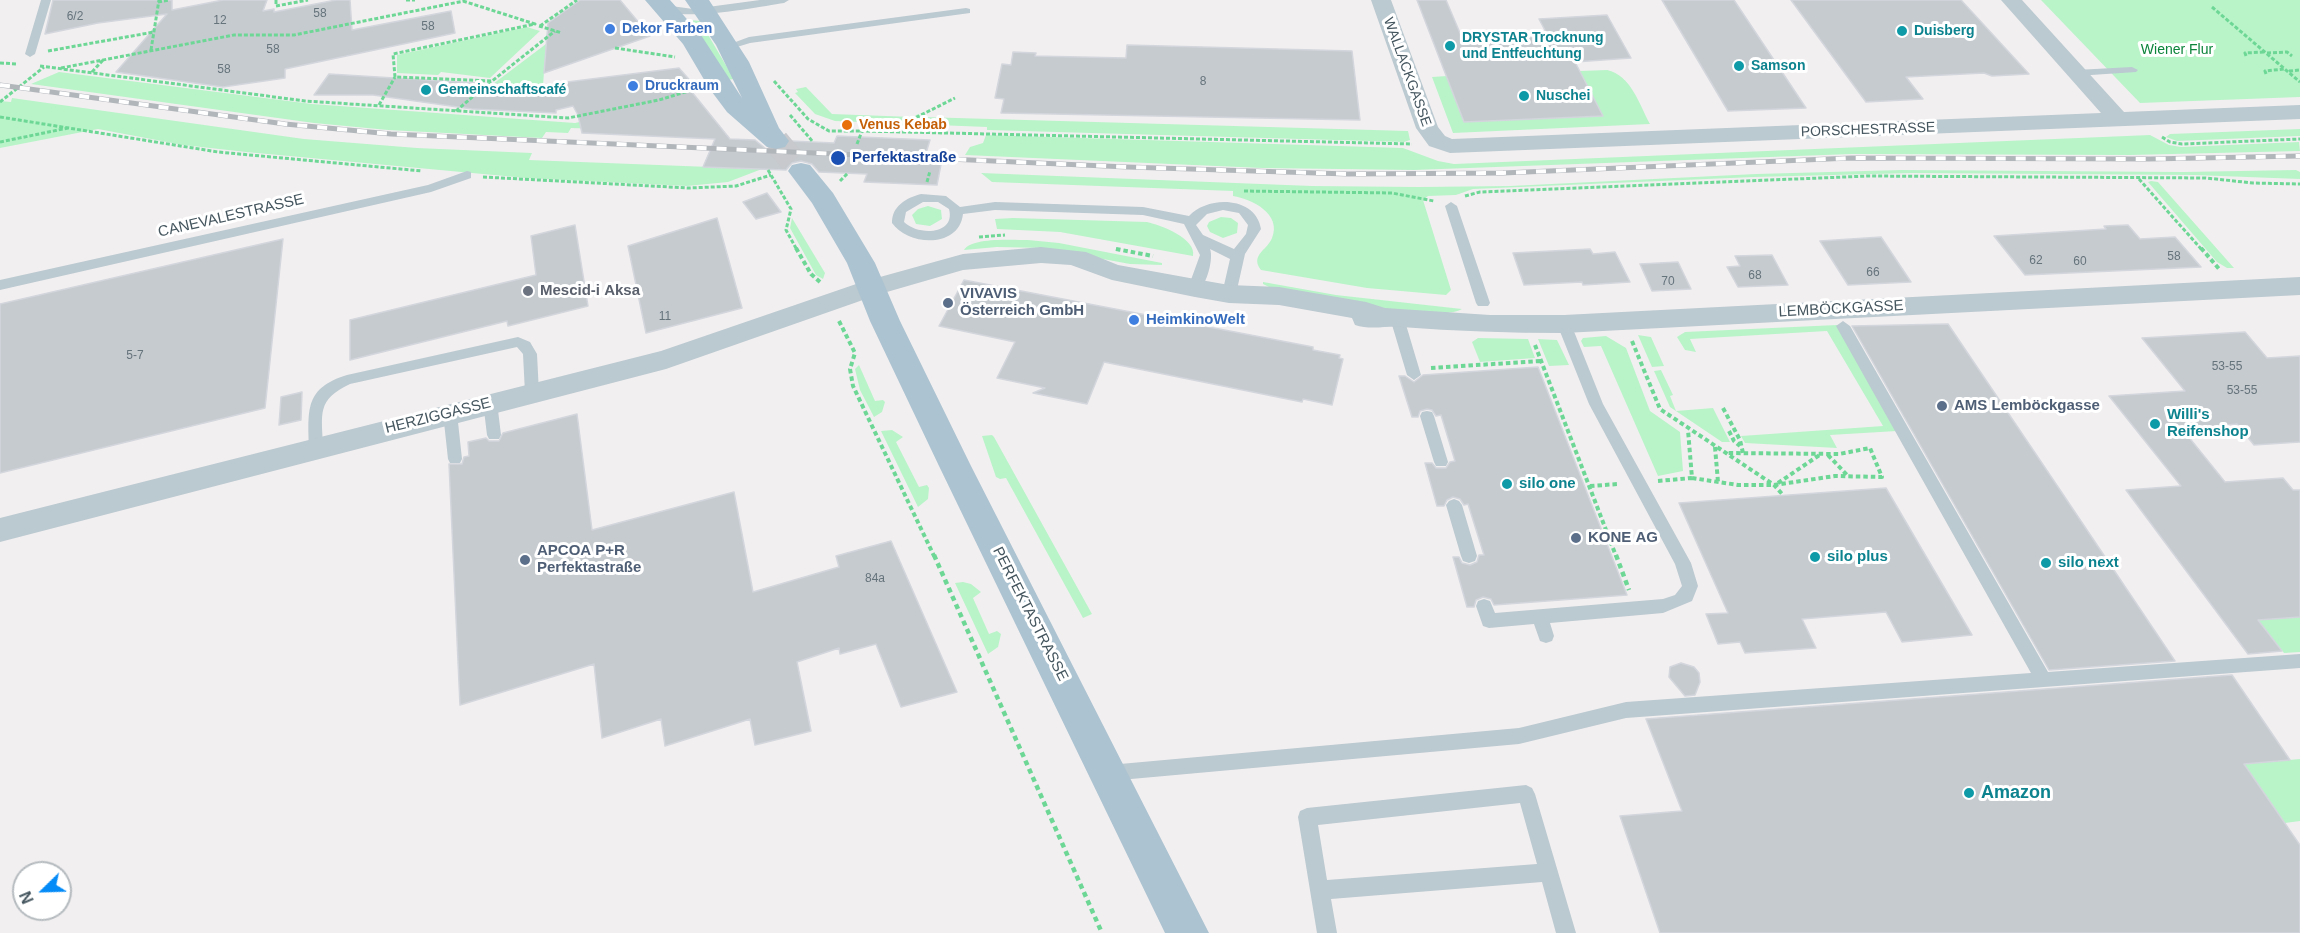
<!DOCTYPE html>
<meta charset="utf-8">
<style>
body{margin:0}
#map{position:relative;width:2300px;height:933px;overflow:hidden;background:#f2eff0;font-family:Helvetica,sans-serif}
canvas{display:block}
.north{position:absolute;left:12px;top:861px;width:60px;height:60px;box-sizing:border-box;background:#fff;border:2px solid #b5bbbf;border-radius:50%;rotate:247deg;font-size:16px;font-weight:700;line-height:24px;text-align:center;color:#45565f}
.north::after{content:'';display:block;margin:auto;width:21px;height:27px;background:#048bf8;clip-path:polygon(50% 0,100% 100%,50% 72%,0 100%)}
</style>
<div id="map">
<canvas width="2300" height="933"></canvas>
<div class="north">N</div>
</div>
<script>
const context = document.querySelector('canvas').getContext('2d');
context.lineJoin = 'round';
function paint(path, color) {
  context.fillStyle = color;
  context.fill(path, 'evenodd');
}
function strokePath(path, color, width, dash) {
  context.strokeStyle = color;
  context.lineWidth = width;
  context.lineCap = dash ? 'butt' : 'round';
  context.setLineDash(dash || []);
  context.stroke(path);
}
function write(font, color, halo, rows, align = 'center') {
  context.font = font + ' Helvetica,sans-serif';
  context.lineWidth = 6;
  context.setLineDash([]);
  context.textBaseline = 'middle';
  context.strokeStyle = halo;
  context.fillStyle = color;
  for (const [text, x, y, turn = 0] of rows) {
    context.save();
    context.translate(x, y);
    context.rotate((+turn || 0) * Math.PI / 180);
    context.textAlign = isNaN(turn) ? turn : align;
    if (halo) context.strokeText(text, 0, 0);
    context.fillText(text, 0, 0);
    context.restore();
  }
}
const green = new Path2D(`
 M2041,0H2300V97L2140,103Z
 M690,20L700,21L734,79L726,80L688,22Z
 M527,27L540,31L490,78L441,72L438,75L397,73V55Z
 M546,44L543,86L493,84Z
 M1607,70C1631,75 1639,104 1650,124L1453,133L1432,77L1447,76L1465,122L1602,116L1580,71Z
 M59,72L312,104L575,123L660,104L603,129L571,128L568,133L546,132L542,138L388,130L314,123L31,84Z
 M806,87L832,114L913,117L918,114L922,117L1408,131L1410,140L1404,142L987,130V127L835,121L815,114L795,93L798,92L796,89Z
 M12,98L304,139L417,148L532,153L529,160L762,169L728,182L687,186L526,178L246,152L183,145L98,129L0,148V101L11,102Z
 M2300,129V136L2177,141L2166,137L2170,134Z
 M986,135L1403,148L1438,161L1454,164L2150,135L2169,145L2181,147L2299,142L2300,151L2130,155L1852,154L1414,170L1262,168L965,155L970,147L983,143Z
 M1902,170L2183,172L2296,170L2300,172V179L2194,175L1913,173L1754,177L1473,189L1456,195L1428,196L1423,200L1451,290L1446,295L1367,288L1261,270C1258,266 1256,262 1258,257C1261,250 1269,246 1272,238C1282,214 1252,199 1233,196V191L992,182L981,173L1312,186L1419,187L1510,186L1756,174Z
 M2151,181L2158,182L2234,268H2227L2217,262L2148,182Z
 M928,206L941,210L942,219L930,226L916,224L912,215L918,209Z
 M1221,217L1231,218L1238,223L1237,233L1223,238L1210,232L1207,226L1209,222Z
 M792,218L825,273L823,279L816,275L790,228Z
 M1013,218L1147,222C1161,225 1197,239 1193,256L1060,232L997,229L995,219Z
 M1028,240L1059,243L1162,263V265L1130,264L1043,248L997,247L964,250C971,237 1014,240 1028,240Z
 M1263,282L1336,295L1462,309C1439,323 1313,298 1281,293L1263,284Z
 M1837,325L1897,431L1830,435L1837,448L1745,443L1741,436L1883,426L1827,331L1690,339L1696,352L1685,350L1677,337L1685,332Z
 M1638,335L1651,337L1664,366L1652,367Z
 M1606,336L1626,348L1650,411L1680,432L1683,471L1658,476L1601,346L1584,347L1581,341L1583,338Z
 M1478,338L1528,339L1535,358L1480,362L1472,342Z
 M1538,339L1557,340L1569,365L1549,366Z
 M859,365L875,401L883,400L885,402L882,412L874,417L860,390L855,369Z
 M1661,370L1673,395L1670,396L1676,411L1713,408L1730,442H1722L1670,407L1654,371Z
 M892,430L903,437L896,442L919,487L927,485L929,488L928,499L918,507L881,431Z
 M992,435L994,437L1092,614L1083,618L1006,478L1000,479L996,477L982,436Z
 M963,582L971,584L981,592L973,598L989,634L997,631L1001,634L998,647L988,654L955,583Z
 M2300,617V652L2284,653L2258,620Z
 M2300,759V821L2285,823L2244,764Z`);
const building = new Path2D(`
 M53,0H172V10L223,0H267L263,11L274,9V12L336,0H350L352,30L451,11L455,33L285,69V78L223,87L116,72L167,14L98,23L45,34Z
 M580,0H620L650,36L544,73L548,23Z
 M1417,0H1446L1460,33H1462L1465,41L1548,36L1539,19L1607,15L1631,58L1575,62L1603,116L1464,122Z
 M1662,0H1734L1806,108L1728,111Z
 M1791,0H1961L2029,74L1992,76L1984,73L1906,77L1923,99L1866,102Z
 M1127,45L1352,51L1360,120L1001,113L1004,99L995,98L1002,64L1011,65L1013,52L1036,53L1035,56L1126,58Z
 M679,68L694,85L687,86L730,139L755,140L766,149L776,151L785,149L791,141L834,143L837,136L930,140L926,153L943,154L937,185L864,182L867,174L819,172L812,164L801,161L792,163L786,170L703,167L715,139L582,133L578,115L573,106L556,110V113L472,109L373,95H314L329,74L542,87L543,85Z
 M767,193L781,212L756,219L743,202Z
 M717,218L742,308L646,333L628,246Z
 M575,225L588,306L508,326L507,321L350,360V320L536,275L531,236Z
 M2128,225L2140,239L2175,237L2201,267L2025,275L1994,236L2106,229L2104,226Z
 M1881,237L1911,282L1848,285L1820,241Z
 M283,239L265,408L0,473V304Z
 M1590,249L1593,254L1615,252L1630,282L1583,285L1582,282L1524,285L1513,253Z
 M1772,255L1788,285L1738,287L1727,267L1740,266L1735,256Z
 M1678,262L1691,289L1652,291L1640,264Z
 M964,280L1313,347V350L1340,355L1339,358L1343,359L1332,405L1303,399L1302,402L1104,362L1087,404L1033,393L1045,388L997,378L1015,342L939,326Z
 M1948,324L2052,478L2175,661L2049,670L1852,326Z
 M2245,332L2267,358L2300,356V442L2254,445L2237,424L2183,430L2225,482L2283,478L2293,490H2300V617L2258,620L2282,651L2248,654L2126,490L2181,486L2109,396L2185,391L2142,338Z
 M1538,367L1627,595L1494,605L1491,599L1483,597L1476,600L1474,607H1467L1453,557H1459L1462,563L1470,565L1477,562L1479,555H1484L1468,504L1464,505L1460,499L1453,497L1447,500L1444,506H1437L1425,463H1432L1436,468H1446L1450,462L1455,461L1441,415L1436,416L1432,410L1427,409L1420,411L1418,417H1412L1399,376H1405L1414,382L1423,375Z
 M302,392L301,420L279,425L281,397Z
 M577,414L592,530L734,492L753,592L839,567L836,556L891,541L957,692L901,707L876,644L840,654L839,648L797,662L811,731L755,745L750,719L665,746L661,719L602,738L594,664L460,705L449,464H462L464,457L469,456L468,442L486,438L489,441H499L503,433Z
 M1886,488L1972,635L1902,642L1886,612L1802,619L1816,648L1745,653L1740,642L1718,644L1706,614L1728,613L1679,503Z
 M1681,663L1694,667L1699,673L1700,682L1695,695L1685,696L1669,677L1670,667Z
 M2232,675L2290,760L2244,764L2300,845V933H1660L1620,816L1682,811L1646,719Z`);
const primaryTunnel = new Path2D(`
 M776,141L801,171`);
const pathFar2 = new Path2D(`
 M276,0V6L308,0
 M406,0H415
 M463,1L535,24L393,54L395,77L492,81L555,31
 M158,2L169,0
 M2212,7L2300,82
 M539,26L562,33
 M540,26L577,0
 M615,48L675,57
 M151,50L159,0
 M48,51L154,32
 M2267,53L2287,52L2292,56
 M2246,56L2245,53L2264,52
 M0,63L18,64
 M40,66L305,101L568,118L659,100L695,89
 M61,68L234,35H294L464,1
 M2289,71L2300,70
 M92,72L103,60
 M2266,74L2265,71L2284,69
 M774,81L808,119L829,131H862
 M0,102L44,67
 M379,105L395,77
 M456,111L491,81
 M790,115L813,142
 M0,117L218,152L422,171
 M889,131L955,98
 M2162,137L2170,142L2182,144L2300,139
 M0,142L68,128
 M857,144L862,131L1412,144
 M768,170L791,209L786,230L797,250
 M483,177L689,188L736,186L771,175
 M2139,179L2202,250
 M840,181L848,173
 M927,182L930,171
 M1244,191L1392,193L1434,201
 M1465,196L1480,192L1868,176L2206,178L2253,183L2300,184
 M979,237L1005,235
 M1116,249L1120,250`);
const pathFar1 = new Path2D(`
 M796,248L811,274L820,282
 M2201,248L2220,270
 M1116,249L1153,256
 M839,321L855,353L850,369L853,386L934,556
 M1632,341L1660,409L1774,485L1783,495
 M1535,345L1616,556
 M1431,368L1540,361
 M1723,408L1740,440L1743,453
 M1729,431L1734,441L1740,446
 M1715,447L1718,482
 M1828,455L1848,476
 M1692,478L1738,485H1774L1835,476L1882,477L1870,448L1839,454L1725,453
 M1658,481L1692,478L1688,430
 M1778,483L1821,454
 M1590,486L1618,484`);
const path = new Path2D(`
 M934,555L1102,933
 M1616,555L1629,590`);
const service = new Path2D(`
 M41,0H51L35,54L30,57L25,54Z
 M760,0H789L784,3C758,7 678,23 659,8L664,5L693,9Z
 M966,8L970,9V13L750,43L727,50L722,47L749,37Z
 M2132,67L2138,70L2136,72L2076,76L2070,73L2076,70Z
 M467,171L471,172V178L431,192L0,290V280L428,185Z
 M921,194L946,196L960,207L995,202L1143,207L1189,216C1208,195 1256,196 1261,229L1245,254L1236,294L1229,299L1222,294L1230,259L1210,249C1214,259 1206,289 1195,293L1188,288L1200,255L1184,224L1143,215L995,210L963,214C959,249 908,246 892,223C892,206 906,198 921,194ZM923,202H938L949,209C956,235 918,236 904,222L906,212ZM1223,210L1239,213L1248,225L1246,234L1234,249L1203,235L1196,225L1207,214Z
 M1451,202L1457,206L1490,303L1488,306H1478L1476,303L1445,206Z
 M1397,313L1404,318L1421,375L1414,380L1407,375L1390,318Z
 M1564,319L1571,324L1603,404L1691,563L1698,586L1692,601L1663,613L1550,623L1554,636L1552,641L1546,643L1540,641L1534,624L1489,628L1483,626L1476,606L1478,601L1484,599L1490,601L1495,613L1663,599L1675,595L1682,586L1675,564L1589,404L1557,324Z
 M1843,321L1850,326L2048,672L2300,654V668L1626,718L1519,744L1109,781L1103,779L1100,773L1103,767L1109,765L1519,728L1626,702L2031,673L1836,326Z
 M518,337L530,342L537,354L539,393L537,397H527L525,393L523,354L517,347L350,384C316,400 322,414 323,447L321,451H311L309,447C308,409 305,388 347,375Z
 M490,397L497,402L501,435L499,439H489L487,435L483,402Z
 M450,408L457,413L462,459L460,463H450L448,459L443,413Z
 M1427,411L1432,412L1434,416L1448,462L1446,466H1436L1434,462L1420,416L1422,412Z
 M1454,499L1459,501L1462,505L1477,556L1475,561L1469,563L1463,561L1461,556L1446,505L1449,501Z
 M1526,785L1532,788L1535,794L1576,933H1556L1542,882L1331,899L1337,933H1317L1298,817L1300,811L1307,808ZM1520,803L1537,864L1327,880L1318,825Z`);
const minor = new Path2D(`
 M1371,0H1391L1438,127L1445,136L1452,139L2101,113L2001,0H2022L2124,112L2300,105V119L1450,153L1429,146L1416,128Z
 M1041,247L1086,252L1118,265L1195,279L1229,285L1279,287L1366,302L1385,308L1490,315H1564L2300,277V295L1564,333C1509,333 1455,331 1401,327C1386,326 1369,330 1355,325L1352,318L1279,305L1229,303L1195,297L1112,280L1071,265L1041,263L963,270L880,294L666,369L0,542V518L661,351L862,282L963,254Z`);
const primary = new Path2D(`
 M645,0H670L701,35L742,98L716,45L685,0H709L749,62L779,128L789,141L785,147L776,149L767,147L727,112L709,88L683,44Z
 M801,163L810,165L833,193L875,263L900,321L971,466L1209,933H1165L939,466L870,321L847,263L812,203L788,171L792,165Z`);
const rail = new Path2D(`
 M0,85L285,124L391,134L1127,167L1348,174L1503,173L1851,158L2149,159L2300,156`);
const markers = [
 [610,29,6,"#3f7fe0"],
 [1902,31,6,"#0f9aa8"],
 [1450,46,6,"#0f9aa8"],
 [1739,66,6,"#0f9aa8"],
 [633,86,6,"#3f7fe0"],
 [426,90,6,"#0f9aa8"],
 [1524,96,6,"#0f9aa8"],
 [847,125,6,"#e8710a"],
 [838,158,8,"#1a4fb4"],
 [528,291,6,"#6b7280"],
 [948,303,6,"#5c6f8a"],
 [1134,320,6,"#3f7fe0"],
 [1942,406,6,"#5c6f8a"],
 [2155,424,6,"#0f9aa8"],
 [1507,484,6,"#0f9aa8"],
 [1576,538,6,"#5c6f8a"],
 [1815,557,6,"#0f9aa8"],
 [525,560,6,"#5c6f8a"],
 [2046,563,6,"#0f9aa8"],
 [1969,793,6,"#0f9aa8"]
];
const numberNames = [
 ["58",320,14],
 ["6/2",75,17],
 ["12",220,21],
 ["58",428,27],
 ["58",273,50],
 ["58",224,70],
 ["8",1203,82],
 ["58",2174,257],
 ["62",2036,261],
 ["60",2080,262],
 ["66",1873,273],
 ["68",1755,276],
 ["70",1668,282],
 ["11",665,317],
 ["5-7",135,356],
 ["53-55",2227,367],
 ["53-55",2242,391],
 ["84a",875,579]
];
const farShopnames = [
 ["Dekor Farben",622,29],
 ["Druckraum",645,86]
];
const farCulturenames = [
 ["Duisberg",1914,31],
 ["DRYSTAR Trocknung",1462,38],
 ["und Entfeuchtung",1462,54],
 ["Samson",1751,66],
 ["Gemeinschaftscafé",438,90],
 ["Nuschei",1536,96]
];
const farParknames = [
 ["Wiener Flur",2177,50]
];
const farStreetnames = [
 ["WALLACKGASSE",1407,72,70],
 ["PORSCHESTRASSE",1868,130,-2]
];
const farFoodnames = [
 ["Venus Kebab",859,125]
];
const transitNames = [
 ["Perfektastraße",852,158]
];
const streetNames = [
 ["CANEVALESTRASSE",231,216,-13],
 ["LEMBÖCKGASSE",1841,309,-3],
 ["HERZIGGASSE",438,416,-14],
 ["PERFEKTASTRASSE",1030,614,63]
];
const worshipNames = [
 ["Mescid-i Aksa",540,291]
];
const serviceNames = [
 ["VIVAVIS",960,294],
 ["Österreich GmbH",960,311],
 ["AMS Lemböckgasse",1954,406],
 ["KONE AG",1588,538],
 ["APCOA P+R",537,551],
 ["Perfektastraße",537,568]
];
const shopNames = [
 ["HeimkinoWelt",1146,320]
];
const cultureNames = [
 ["Willi's",2167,415],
 ["Reifenshop",2167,432],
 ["silo one",1519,484],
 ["silo plus",1827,557],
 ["silo next",2058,563]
];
const nearCulturenames = [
 ["Amazon",1981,793]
];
paint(green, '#b9f4c9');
paint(building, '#c6cbd0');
strokePath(building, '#d3d6dc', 1.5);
strokePath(primaryTunnel, '#c7c9cc', 26, [26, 13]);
strokePath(pathFar2, '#6dd796', 3, [4, 2]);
strokePath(pathFar1, '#6dd796', 4, [4.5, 3]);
strokePath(path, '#6dd796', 4.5, [5, 4]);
paint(service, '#bbc9d0');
paint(minor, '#bbc9d0');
paint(primary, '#acc3d1');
strokePath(rail, '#b1b6bb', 5);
strokePath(rail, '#fff', 4, [10]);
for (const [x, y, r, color] of markers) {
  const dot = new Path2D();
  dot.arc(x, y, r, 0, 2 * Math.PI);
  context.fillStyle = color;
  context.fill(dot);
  strokePath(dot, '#fff', 2);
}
write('12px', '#65737b', null, numberNames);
write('bold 14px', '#366cbe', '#fff', farShopnames, 'left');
write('bold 14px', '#0d838f', '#fff', farCulturenames, 'left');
write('14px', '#0c843b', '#fff', farParknames);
write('14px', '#45565f', '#fff', farStreetnames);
write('bold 14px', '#c56008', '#fff', farFoodnames, 'left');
write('bold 15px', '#164399', '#fff', transitNames, 'left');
write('15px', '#45565f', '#fff', streetNames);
write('bold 15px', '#5b616d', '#fff', worshipNames, 'left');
write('bold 15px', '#4e5e75', '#fff', serviceNames, 'left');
write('bold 15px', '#366cbe', '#fff', shopNames, 'left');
write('bold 15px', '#0d838f', '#fff', cultureNames, 'left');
write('bold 18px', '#0d838f', '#fff', nearCulturenames, 'left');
</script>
